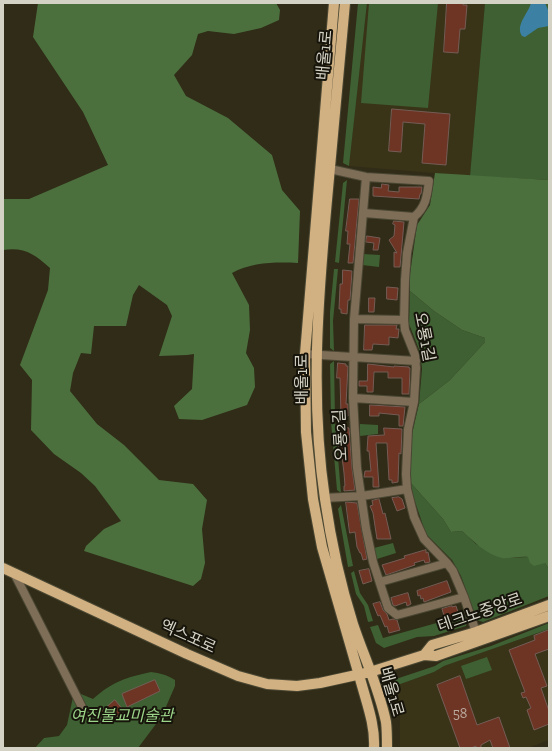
<!DOCTYPE html>
<meta charset="utf-8">
<style>
body{margin:0}
#map{position:relative;width:552px;height:751px;overflow:hidden;background:#302c17;font-family:"Zilla Slab",serif}
canvas{display:block}
.frame{position:absolute;inset:0;border:4px solid #d4d2c5;pointer-events:none}
</style>
<div id="map">
<canvas width="552" height="751"></canvas>
<div class="frame"></div>
</div>
<script>
const context = document.querySelector('canvas').getContext('2d');
context.lineJoin = 'round';
function paint(path, color) {
  context.fillStyle = color;
  context.fill(path, 'evenodd');
}
function strokePath(path, color, width, dash) {
  context.strokeStyle = color;
  context.lineWidth = width;
  context.lineCap = dash ? 'butt' : 'round';
  context.setLineDash(dash || []);
  context.stroke(path);
}
function write(font, color, halo, rows, align = 'center') {
  context.font = font + ' "Zilla Slab","Noto Sans KR",serif';
  context.lineWidth = 4;
  context.setLineDash([]);
  context.textBaseline = 'middle';
  context.strokeStyle = halo;
  context.fillStyle = color;
  for (const [text, x, y, turn = 0] of rows) {
    context.save();
    context.translate(x, y);
    context.rotate((+turn || 0) * Math.PI / 180);
    context.textAlign = isNaN(turn) ? turn : align;
    if (halo) context.strokeText(text, 0, 0);
    context.fillText(text, 0, 0);
    context.restore();
  }
}
const built = new Path2D(`
 M367,3H485L470,176L349,166Z
 M549,629V740L528,748H400V717L391,689L392,687L434,672L444,666Z`);
const green = new Path2D(`
 M358,3H367L349,166L343,163Z
 M369,3H438L428,108L361,103Z
 M485,3H549V180L470,176Z
 M347,180L339,263L335,262L343,183Z
 M363,254L380,255L379,267L362,265Z
 M334,269H338L333,321L334,351L330,348V312Z
 M410,291L434,311L462,330L485,338V342L450,380L419,404L422,369L420,352L409,324Z
 M334,361L335,418L331,419L330,364Z
 M331,422H335L341,493L337,490Z
 M360,424L378,425V434L360,436Z
 M410,482L443,519L451,532L462,531L476,544L504,558L528,557L545,563L549,569V596L483,622L477,620L461,576L452,560L426,534L413,496Z
 M341,505L353,566L348,567L338,509Z
 M393,543L396,553L377,559L374,548Z
 M354,571L360,593L368,605L373,621L368,622L364,606L356,594L351,573Z
 M465,615L467,622L466,626L434,636L417,637L384,648L376,643L370,627L378,625L383,638Z
 M549,623V629L444,666L434,672L392,687L396,679L435,666L443,661L491,646Z
 M487,657L492,670L466,679L461,666Z
 M151,672C160,673 167,675 175,680V686L162,716L138,748H35L44,738L59,736L67,725L73,697L81,694L93,699C112,682 127,677 151,672Z`);
const forest = new Path2D(`
 M38,3H276L280,10L279,20L261,28L234,34L208,31L198,34L192,55L174,75L186,96L228,118L272,155L282,190L300,211L298,263C276,262 252,262 232,273L249,305L250,330L246,353L254,368L255,387L247,405L202,420L179,419L174,406L192,389L194,354L187,355L159,356L172,316L167,305L139,285L133,295L126,326H94L91,354L81,353L73,373L70,391L97,424L124,445L159,480L193,484L207,500L202,529L205,563L201,579L193,586L84,551L86,546L104,529L121,521L95,486L81,473L54,454L31,430L32,380L20,365L48,290L50,268C34,254 25,247 3,250V199H29L108,165L83,112L33,37Z
 M435,173L549,180V569L545,563L534,566L530,563L528,557C521,556 508,559 502,558C486,554 474,542 462,531L451,532L443,519L410,482L412,434L419,404L450,380L485,342V338L462,330L434,311L410,291V274L417,225L430,205Z`);
const water = new Path2D(`
 M531,3H545L549,12V26L538,28L525,37L522,36C515,25 528,14 531,3Z`);
const building = new Path2D(`
 M447,3H463V5H467L465,29H460L458,53L444,52Z
 M392,109L450,114L446,165L422,163L425,124L403,122L401,152L389,151Z
 M382,184L389,185L388,191L399,192V187H422L421,194H420L419,199L373,196V187L381,188Z
 M350,199H359L353,263H348L350,244H347L348,231H346Z
 M394,221L404,222L400,267H394V252L397,253L389,240L394,236L395,225L393,224Z
 M367,236L380,238L378,250H373L374,243L366,242Z
 M343,270L352,271L350,300H348L347,314L341,313V309H339L340,287V284H342Z
 M387,287L398,288L397,300L387,299Z
 M369,298H375L374,312H369Z
 M365,325H397L396,329H399L398,338L389,337V345L373,344L372,350H364Z
 M338,363L346,364V366H348L346,404H348V416H341L340,378H337Z
 M368,364L394,367V366L409,367V368H410L409,394H402V378H388V372H374L373,392H367V386H359V381H367Z
 M370,405L405,407L403,426H399V415L379,413V416H370Z
 M338,426L349,428L352,468L355,490L344,491V486H345L344,473L342,457H340Z
 M384,428L402,429L401,454L399,453L398,482L392,483V480H389L387,443H376L379,487H373V477H364L365,471H371L369,451H367L368,436L384,435Z
 M399,497L402,499L405,508L397,511L392,498Z
 M379,499L383,514L385,513L391,539H377L373,513L370,506L373,505L372,501Z
 M346,502L357,503L367,559L363,560L361,553H360L357,547L355,532L350,533Z
 M426,550V553L428,552L430,562L425,563L424,560L414,563L415,565L386,575L382,565L405,558L404,556L411,554Z
 M369,569L372,581L363,584L359,571Z
 M447,581L451,592L424,602L423,598L421,599L420,595L418,596L417,591Z
 M408,593L411,604L407,606L406,602L395,606L393,605L391,598Z
 M380,602L383,610L387,614L389,620L393,619L397,620L400,630L389,633L387,626L385,627L380,615L378,616L373,604Z
 M452,606V607L456,606L459,615L445,619L442,609Z
 M549,630V649L535,654L547,686L541,688L549,711V724L534,730L527,710L531,708L526,697L523,698L521,693L525,692L509,650L535,640L534,636Z
 M460,676L477,725L499,717L510,748H493L490,740L481,745V747L478,748H476V746L471,748H460L437,685Z
 M155,680L160,691L127,707L122,694Z
 M115,700L124,711L107,724L99,714Z`);
const minor = new Path2D(`
 M330,169L366,177L429,181C427,196 426,207 414,217L407,253L405,280L404,320L405,330L415,355L416,368L414,402L408,429L406,474L407,489L414,517L424,539L447,563L453,571L464,597L476,632
 M366,177L354,319L353,398L357,468L366,529L373,562L388,608L397,615L464,597
 M364,213L414,217
 M354,319L404,320
 M305,354L416,361
 M353,398L414,402
 M324,498L362,496L407,489
 M14,573L82,707
 M380,582L447,563`);
const major = new Path2D(`
 M334,3L305,354L306,432L313,499L322,547L365,696C370,713 375,730 374,748
 M345,3C339,69 333,134 327,200C318,299 310,399 325,499C331,541 340,583 353,624C364,657 379,688 386,722C387,730 387,739 387,748
 M3,568L187,654L238,676L267,684L297,686L320,683L370,672L424,655L436,656L549,616
 M424,655L432,645L476,632L549,605`);
const numberNames = [
 ["58",460,714]
];
const streetNames = [
 ["배울1로",325,55,-85],
 ["오룡1길",424,337,79],
 ["배울1로",302,379,-90],
 ["오룡2길",341,435,-93],
 ["테크노중앙로",480,613,-19],
 ["엑스포로",188,637,24],
 ["배울1로",391,692,74]
];
const parkNames = [
 ["여진불교미술관",122,716]
];
paint(built, '#393418');
paint(green, '#3e6032');
paint(forest, '#4b703e');
paint(water, '#3c81a3');
paint(building, '#6e3424');
strokePath(building, '#755c55', 1);
strokePath(minor, '#4a4733', 10);
strokePath(major, '#4a4733', 12);
strokePath(minor, '#7e6e58', 8);
strokePath(major, '#d1b081', 10);
write('14px', '#baaa9d', null, numberNames);
write('16px', '#d4d2c5', '#16140b', streetNames);
write('italic 16px', '#9cd489', '#16140b', parkNames);
</script>
